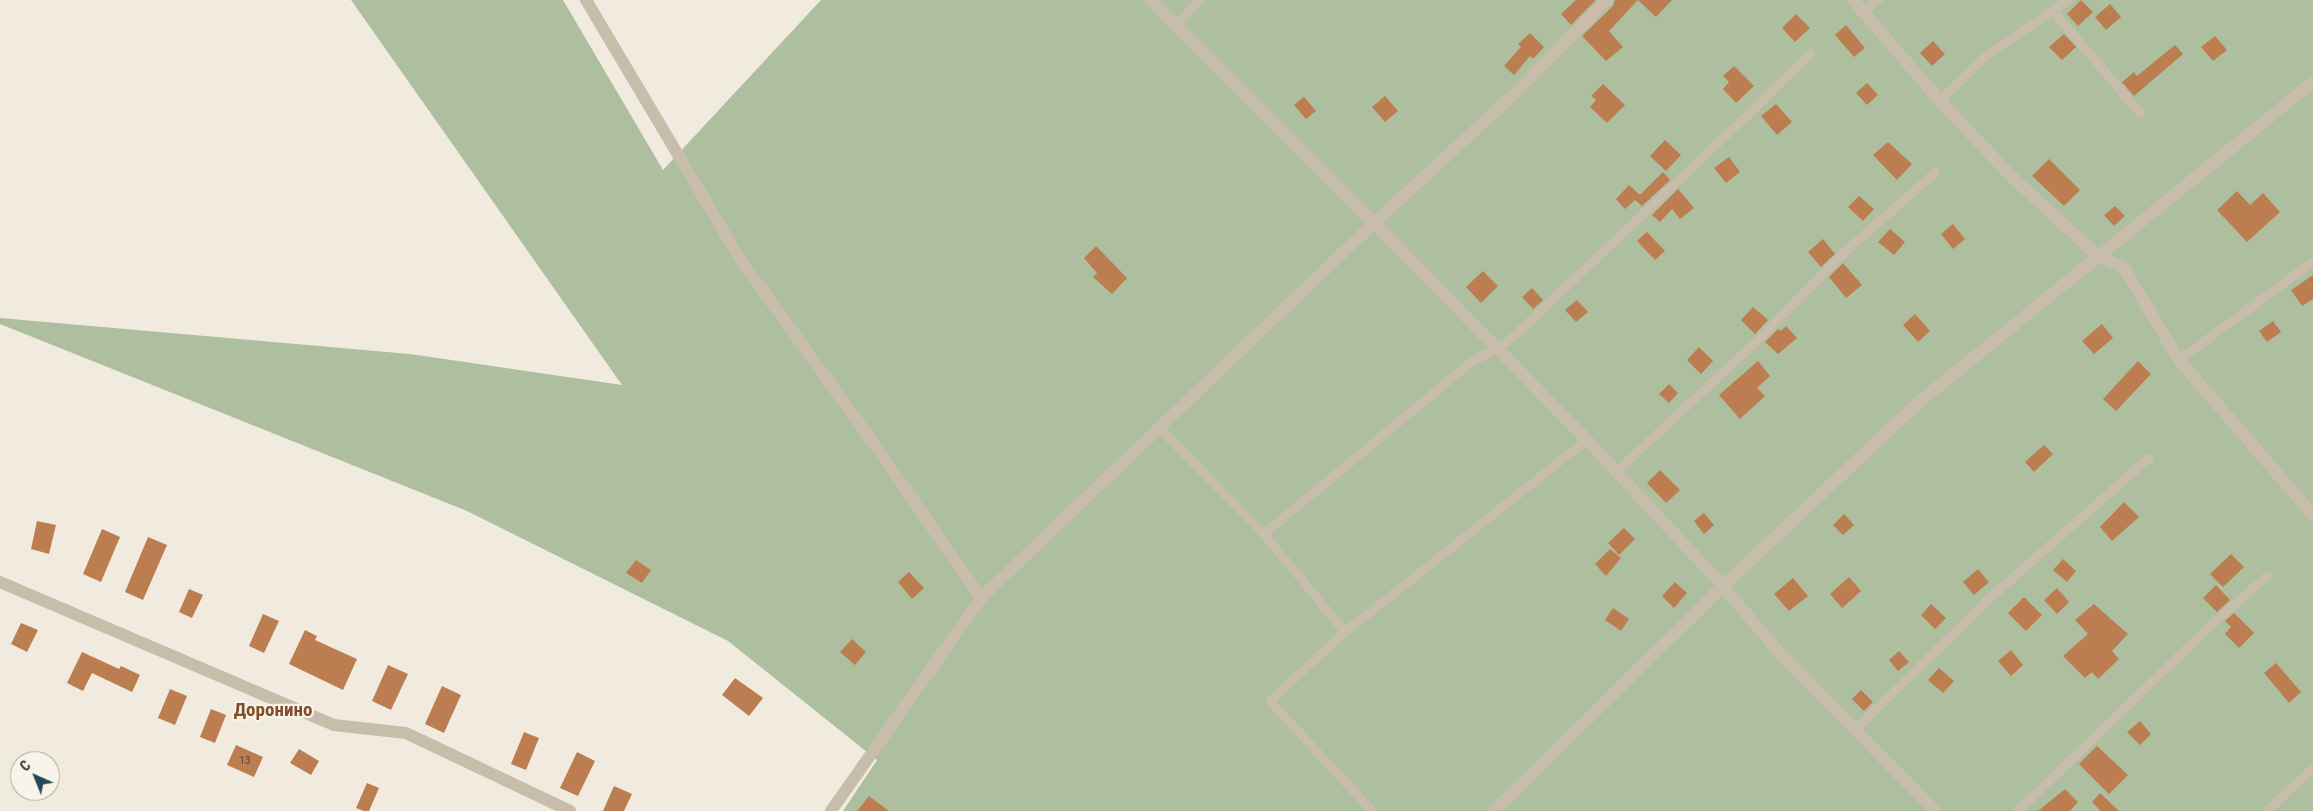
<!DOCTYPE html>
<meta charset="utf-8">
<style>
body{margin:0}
#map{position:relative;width:2313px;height:811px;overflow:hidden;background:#f0ebde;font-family:"Roboto Condensed",sans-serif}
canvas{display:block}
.north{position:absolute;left:10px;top:751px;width:50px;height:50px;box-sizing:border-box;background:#f8f4ea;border:1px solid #aaa69d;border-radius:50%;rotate:316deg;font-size:14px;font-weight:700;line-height:20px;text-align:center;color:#363029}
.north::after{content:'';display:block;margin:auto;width:18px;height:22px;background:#224854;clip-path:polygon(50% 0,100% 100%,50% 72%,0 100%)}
</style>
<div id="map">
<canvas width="2313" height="811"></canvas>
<div class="north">С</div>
</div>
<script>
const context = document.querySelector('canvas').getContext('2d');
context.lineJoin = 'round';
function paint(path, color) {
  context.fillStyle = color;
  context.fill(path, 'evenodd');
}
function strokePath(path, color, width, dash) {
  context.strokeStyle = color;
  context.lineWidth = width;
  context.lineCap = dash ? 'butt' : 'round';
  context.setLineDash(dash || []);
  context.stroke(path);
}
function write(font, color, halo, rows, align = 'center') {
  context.font = font + ' "Roboto Condensed",sans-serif';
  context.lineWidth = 4.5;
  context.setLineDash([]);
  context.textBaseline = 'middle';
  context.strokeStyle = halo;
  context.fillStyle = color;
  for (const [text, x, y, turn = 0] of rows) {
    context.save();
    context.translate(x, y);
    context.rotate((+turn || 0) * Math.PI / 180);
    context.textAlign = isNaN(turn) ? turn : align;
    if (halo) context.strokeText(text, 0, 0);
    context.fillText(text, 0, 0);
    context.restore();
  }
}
const green = new Path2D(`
 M351,0H563L663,170L821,0H2313V811H843L877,760L728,641L467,511L0,324V318L410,354L622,385Z`);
const building = new Path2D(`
 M1576,0H1596L1571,25L1561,14Z
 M1615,0H1638L1609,31L1623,47L1606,61L1582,36L1613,6Z
 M1638,0H1672L1656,17Z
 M2081,0L2093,12L2078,26L2067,14Z
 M2110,4L2121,17L2106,30L2095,17Z
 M1796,14L1810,28L1795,42L1782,28Z
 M1846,25L1865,48L1854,57L1835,35Z
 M1530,33L1544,47L1533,59L1530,56L1514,75L1504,66L1521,47L1518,44Z
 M2064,34L2076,47L2062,60L2049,47Z
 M2215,36L2227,50L2213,61L2201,47Z
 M1933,41L1945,54L1932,66L1920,53Z
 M2175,45L2183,54L2134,96L2122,82L2134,72L2137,76Z
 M1734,66L1754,86L1736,103L1723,89L1729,82L1723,76Z
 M1867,83L1878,95L1867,105L1856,93Z
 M1603,84L1625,105L1607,123L1590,107L1596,100L1591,96Z
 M1385,96L1398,111L1385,122L1372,107Z
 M1304,97L1316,111L1306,119L1294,105Z
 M1776,104L1792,122L1777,135L1761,116Z
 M1665,140L1681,155L1666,171L1650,156Z
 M1888,142L1912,164L1897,180L1873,155Z
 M1729,157L1740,172L1726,183L1714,168Z
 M2049,159L2080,190L2064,206L2032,176Z
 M1663,172L1670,180L1642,206L1635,200L1625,209L1616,199L1629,185L1640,195Z
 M1678,189L1694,208L1680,219L1672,209L1660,222L1652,215Z
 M2237,191L2250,205L2263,193L2280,212L2247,242L2217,210Z
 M1859,196L1874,209L1863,221L1848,207Z
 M2115,206L2125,216L2114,226L2104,215Z
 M1953,224L1965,239L1953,249L1941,234Z
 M1890,229L1905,242L1894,255L1878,242Z
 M1647,232L1665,251L1655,260L1637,241Z
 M1823,239L1835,254L1821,267L1808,252Z
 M1096,246L1127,278L1112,294L1093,277L1097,273L1084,258Z
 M1843,263L1862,285L1846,298L1829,277Z
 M1483,271L1498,286L1481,303L1466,287Z
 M2313,275V299L2302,306L2291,290Z
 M1532,288L1543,300L1533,309L1522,297Z
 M1577,300L1588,312L1576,322L1565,310Z
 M1753,307L1768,320L1755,334L1741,320Z
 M1915,314L1930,331L1918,342L1903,325Z
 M2273,321L2281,332L2267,342L2259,331Z
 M2102,324L2113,338L2094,354L2082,341Z
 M1786,326L1797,338L1778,354L1765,342L1778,329L1781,331Z
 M1699,347L1713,361L1701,374L1687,360Z
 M1758,361L1770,376L1757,388L1765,396L1740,419L1719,395Z
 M2138,361L2151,374L2116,411L2103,399Z
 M1669,384L1678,393L1669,403L1659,394Z
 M2044,445L2053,454L2034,472L2025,462Z
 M1660,470L1680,490L1666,503L1647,483Z
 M2124,502L2139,517L2112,541L2100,527Z
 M1704,513L1714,525L1704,534L1694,521Z
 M1844,514L1854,525L1843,535L1833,525Z
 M37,521L56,525L49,554L31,549Z
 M1624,528L1635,539L1619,555L1608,543Z
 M102,529L120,537L101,582L83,574Z
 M148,537L167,545L143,600L125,592Z
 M1610,549L1621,558L1606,576L1595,564Z
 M2231,554L2244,567L2223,587L2210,574Z
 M2063,559L2076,571L2067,582L2053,570Z
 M636,560L651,570L642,583L626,573Z
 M1978,569L1989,582L1974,595L1963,582Z
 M909,572L924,588L912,599L898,582Z
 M1849,577L1861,591L1842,608L1830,594Z
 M1793,578L1808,596L1789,611L1774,594Z
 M1675,582L1687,593L1674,608L1662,596Z
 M2216,585L2230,600L2217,612L2203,598Z
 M2057,588L2069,602L2057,614L2044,600Z
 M189,589L203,595L192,618L179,612Z
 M2024,597L2042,615L2026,631L2008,613Z
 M1931,604L1946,618L1935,629L1921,615Z
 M2094,604L2128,634L2112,651L2119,659L2098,679L2092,672L2085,678L2063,656L2088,634L2075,620Z
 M1613,608L1629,619L1621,631L1605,620Z
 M2234,613L2254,633L2239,648L2225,634L2231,627L2225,621Z
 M263,614L279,621L264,653L249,646Z
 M21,623L38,630L27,652L11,644Z
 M305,630L317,636L315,640L357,659L343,690L289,664Z
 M852,639L866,652L855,665L840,652Z
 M2011,650L2023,665L2011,676L1998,661Z
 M1899,651L1909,662L1898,671L1889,660Z
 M82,652L119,669L121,666L140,675L132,692L92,673L83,691L67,683Z
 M2276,663L2301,692L2289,703L2264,673Z
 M388,665L408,674L391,710L372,701Z
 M1939,668L1954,681L1943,693L1928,680Z
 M735,678L763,698L749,716L722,695Z
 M442,686L461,695L444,733L425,724Z
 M170,689L187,696L175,725L158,718Z
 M1861,690L1873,702L1864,711L1852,699Z
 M211,709L226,715L215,743L200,737Z
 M2140,721L2151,734L2140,745L2127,732Z
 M524,732L539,738L526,770L511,764Z
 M236,745L263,757L254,777L227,765Z
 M2097,746L2128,775L2109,794L2079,764Z
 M299,749L319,761L311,775L290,763Z
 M577,752L595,761L578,796L560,788Z
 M367,783L379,788L369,811H364L356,808Z
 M614,786L632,794L624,811H603Z
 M2065,789L2078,802L2070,811H2038Z
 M2100,793L2119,811H2101L2092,802Z
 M869,796L889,811H857Z`);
const service = new Path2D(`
 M1863,12L1878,0
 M2054,12L2140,113
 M1176,25L1200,0
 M1940,101L1987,55L2068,0
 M2179,360L2313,262
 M1160,429L1264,534
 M1615,473L1757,341L1848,249L1935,173
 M1345,632L1264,534L1470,363L1509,341L1753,110L1811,53
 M1855,730L1989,599L2149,458
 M1372,811L1270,701L1345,632L1587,440
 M2018,811L2207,629L2267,576
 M2267,811L2313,768`);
const minor = new Path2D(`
 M586,0L740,259L877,448L981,598
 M1151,0L1374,223L1587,440L1723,586L1777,650L1935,811
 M1853,0L1940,101L2012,177L2098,256L2124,268L2179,360L2313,515
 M0,582L334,725L406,733L570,811
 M831,811L981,598L1374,223L1512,96L1607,0
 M1494,811L1723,586L1918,403L2313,82`);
const numberNames = [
 ["13",245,761]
];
const districtNames = [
 ["Доронино",273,711]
];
paint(green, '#aebf9f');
paint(building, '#bc7e50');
strokePath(service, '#c8bdab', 9);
strokePath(minor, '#c8bdab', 12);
write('11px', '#584433', null, numberNames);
write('bold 19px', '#7f4d29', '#f8f4ea', districtNames);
</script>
